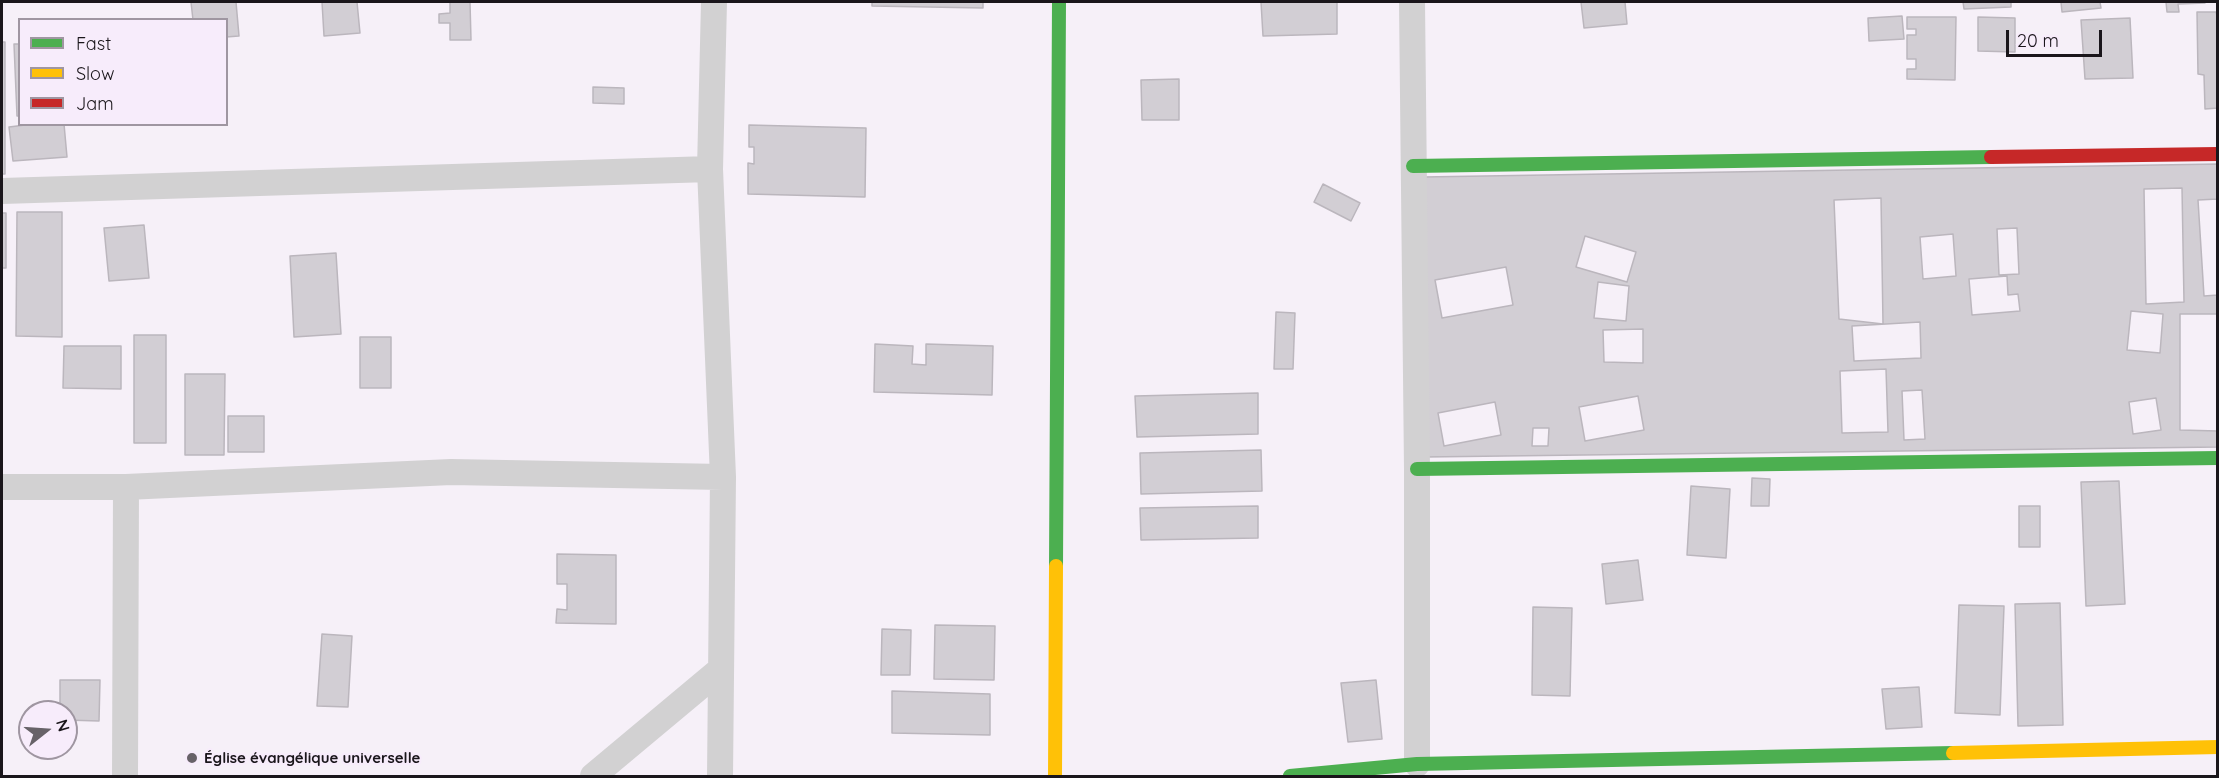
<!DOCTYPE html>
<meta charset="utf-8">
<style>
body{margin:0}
#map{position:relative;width:2219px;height:778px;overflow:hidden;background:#f6f0f8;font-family:Quicksand,sans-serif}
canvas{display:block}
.frame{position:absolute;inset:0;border:3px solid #1a161b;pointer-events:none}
.legend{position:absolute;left:18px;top:18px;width:210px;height:108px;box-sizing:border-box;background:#f7ecfb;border:2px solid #9f96a1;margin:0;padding:8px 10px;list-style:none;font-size:18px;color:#1a161b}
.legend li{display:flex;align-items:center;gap:12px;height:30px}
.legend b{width:30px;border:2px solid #9f96a1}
.north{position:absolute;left:18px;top:700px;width:60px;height:60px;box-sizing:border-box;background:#f7ecfb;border:2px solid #9f96a1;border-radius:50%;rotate:73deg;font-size:16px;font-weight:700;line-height:24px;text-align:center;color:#1a161b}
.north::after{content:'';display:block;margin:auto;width:21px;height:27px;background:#676268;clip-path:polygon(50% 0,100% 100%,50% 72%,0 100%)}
.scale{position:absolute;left:2006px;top:30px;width:96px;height:27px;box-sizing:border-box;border:3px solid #1a161b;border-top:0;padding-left:8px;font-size:18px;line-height:21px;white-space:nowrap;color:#1a161b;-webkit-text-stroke:4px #f7ecfb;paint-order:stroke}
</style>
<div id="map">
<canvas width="2219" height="778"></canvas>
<div class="frame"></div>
<ul class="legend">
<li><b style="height:8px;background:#4caf50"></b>Fast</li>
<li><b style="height:8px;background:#ffc107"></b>Slow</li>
<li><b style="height:8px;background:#c62828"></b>Jam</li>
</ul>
<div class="north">N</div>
<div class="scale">20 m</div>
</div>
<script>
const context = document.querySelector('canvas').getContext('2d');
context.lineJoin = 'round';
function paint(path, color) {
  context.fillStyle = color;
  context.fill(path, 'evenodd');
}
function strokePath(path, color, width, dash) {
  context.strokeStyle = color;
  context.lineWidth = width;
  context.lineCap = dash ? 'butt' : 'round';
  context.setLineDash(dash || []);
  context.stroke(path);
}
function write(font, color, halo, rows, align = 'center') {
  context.font = font + ' Quicksand,sans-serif';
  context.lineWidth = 4.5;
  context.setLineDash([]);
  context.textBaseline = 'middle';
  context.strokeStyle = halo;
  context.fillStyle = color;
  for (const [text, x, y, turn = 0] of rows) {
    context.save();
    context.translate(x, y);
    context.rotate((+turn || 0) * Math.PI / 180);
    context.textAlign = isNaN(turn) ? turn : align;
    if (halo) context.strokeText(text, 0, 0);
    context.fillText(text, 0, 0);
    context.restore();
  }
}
const building = new Path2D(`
 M191,2H236L239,36L226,37V20H193Z
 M322,2H357L360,33L324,36Z
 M450,2H470L471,40H450V23H439V14L450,13Z
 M872,2H983V8L872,6Z
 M1261,2H1337V34L1263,36Z
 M1581,2H1625L1627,24L1584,28Z
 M1963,2H2011V7L1964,9Z
 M2061,2H2100L2101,8L2062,12Z
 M2166,2H2205V3L2178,4L2179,12H2167Z
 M2197,12H2216L2218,19V108L2205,109L2204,75L2198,74Z
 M1902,16L1904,39L1869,41L1868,18Z
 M1907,17H1956L1955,80L1907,79V69H1916V59H1907V35H1916V29H1907Z
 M1978,17L2015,18V52L1978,51Z
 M2130,18L2133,78L2085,79L2081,20Z
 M2,42H5V174H2Z
 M14,44H20V116H17Z
 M1179,79V120H1142L1141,80Z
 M593,87L624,88V104L593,103Z
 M33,124H64L67,157L13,161L9,127Z
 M749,125L866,128L865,197L748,194V163L754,164V147H749Z
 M2218,164V447L1425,457L1423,177Z
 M1323,184L1360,203L1351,221L1314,202Z
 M2182,188L2184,302L2146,304L2144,189Z
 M1881,198L1883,324L1839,319L1834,200Z
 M2218,199V295L2204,296L2198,200Z
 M17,212H62V337L16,336Z
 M2,213H6V268H2Z
 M144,225L149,278L109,281L104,228Z
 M2017,228L2019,274L1999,275L1997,229Z
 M1953,234L1956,276L1923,279L1920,237Z
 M1585,236L1636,252L1627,282L1576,267Z
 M336,253L341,334L294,337L290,256Z
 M1506,267L1513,305L1442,318L1435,280Z
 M2007,276L2008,295L2018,294L2020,311L1972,315L1969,279Z
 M1598,282L1629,286L1626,321L1594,318Z
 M2131,311L2163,314L2160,353L2127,350Z
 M1276,312L1295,313L1293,369H1274Z
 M2180,314H2218V431L2180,430Z
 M1920,322L1921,358L1854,361L1852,326Z
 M1643,329V363L1604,362L1603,330Z
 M134,335H166V443H134Z
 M360,337H391V388H360Z
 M875,344L913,346L912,364L926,365V344L993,346L992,395L874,392Z
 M64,346H121V389L63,388Z
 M1886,369L1888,432L1842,433L1840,371Z
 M185,374H225L224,455H185Z
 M1922,390L1925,439L1904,440L1902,391Z
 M1258,393V434L1137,437L1135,396Z
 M1638,396L1644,430L1585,441L1579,407Z
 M2156,398L2161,430L2133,434L2129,402Z
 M1495,402L1501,435L1444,446L1438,413Z
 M228,416H264V452H228Z
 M1533,428H1549L1548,446H1532Z
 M1261,450L1262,491L1141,494L1140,453Z
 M1752,478L1770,479L1769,506H1751Z
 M2119,481L2125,604L2086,606L2081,482Z
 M1691,486L1730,489L1726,558L1687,555Z
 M1258,506V538L1141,540L1140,508Z
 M2019,506H2040V547H2019Z
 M557,554L616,555V624L556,623L557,609L567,610V584H557Z
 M1638,560L1643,600L1606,604L1602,564Z
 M2060,603L2063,725L2018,726L2015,604Z
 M1959,605L2004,606L2000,715L1955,713Z
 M1533,607L1572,608L1570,696L1532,695Z
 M935,625L995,626L994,680L934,679Z
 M882,629L911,630L910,675H881Z
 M322,634L352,636L348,707L317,706Z
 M60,680H100L99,721L66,720V712H60Z
 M1376,680L1382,739L1348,742L1341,683Z
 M1919,687L1922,727L1886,729L1882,689Z
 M892,691L990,694V735L892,733Z`);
const street = new Path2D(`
 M714,2L710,169L723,477L720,776
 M1412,2L1417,469V764
 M2,191L710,169
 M2,487H126L451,472L723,477
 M125,776L126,487
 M593,776L721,669`);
const fast = new Path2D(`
 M1413,166L1991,157
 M1417,469L2218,458
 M1056,566L1059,2
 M1290,776L1417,764L1953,753`);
const slow = new Path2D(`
 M1953,753L2218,747
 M1055,776L1056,566`);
const jam = new Path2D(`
 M1991,157L2218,154`);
const markers = [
 [192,758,6,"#676268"]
];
const poiNames = [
 ["Église évangélique universelle",204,758]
];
paint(building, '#d2ced4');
strokePath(building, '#bbb6bd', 1.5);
strokePath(street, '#d2d1d2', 26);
strokePath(fast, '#4caf50', 14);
strokePath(slow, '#ffc107', 14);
strokePath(jam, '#c62828', 14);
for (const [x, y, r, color] of markers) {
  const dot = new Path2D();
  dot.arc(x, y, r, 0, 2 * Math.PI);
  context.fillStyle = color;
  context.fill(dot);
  strokePath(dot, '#f7ecfb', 2);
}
write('bold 15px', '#1a161b', '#f7ecfb', poiNames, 'left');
</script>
